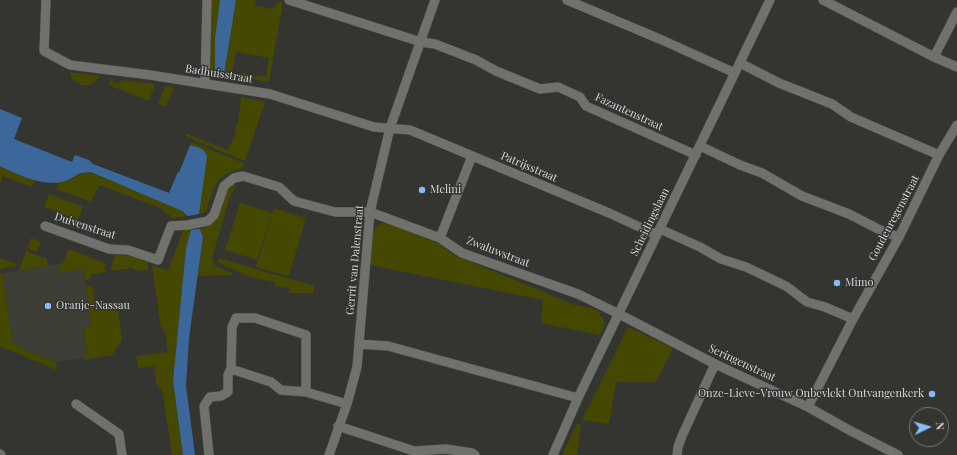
<!DOCTYPE html>
<style>
body{margin:0}
#map{position:relative;width:957px;height:455px;overflow:hidden;background:#343531;font-family:"Playfair Display",serif}
canvas{display:block}
.north{position:absolute;left:909px;top:407px;width:40px;height:40px;box-sizing:border-box;background:#343531;border:1px solid #747572;border-radius:50%;rotate:85deg;font-size:11px;font-weight:700;line-height:16px;text-align:center;color:#d5d6d4}
.north::after{content:'';display:block;margin:auto;width:14px;height:18px;background:#86bbfb;clip-path:polygon(50% 0,100% 100%,50% 72%,0 100%)}
</style>
<div id="map">
<canvas width="957" height="455"></canvas>
<div class="north">N</div>
</div>
<script>
const context = document.querySelector('canvas').getContext('2d');
context.lineJoin = 'round';
function paint(path, color) {
  context.fillStyle = color;
  context.fill(path, 'evenodd');
}
function strokePath(path, color, width, dash) {
  context.strokeStyle = color;
  context.lineWidth = width;
  context.lineCap = dash ? 'butt' : 'round';
  context.setLineDash(dash || []);
  context.stroke(path);
}
function write(font, color, halo, rows, align = 'center') {
  context.font = font + ' "Playfair Display",serif';
  context.lineWidth = 3;
  context.setLineDash([]);
  context.textBaseline = 'middle';
  context.strokeStyle = halo;
  context.fillStyle = color;
  for (const [text, x, y, turn = 0] of rows) {
    context.save();
    context.translate(x, y);
    context.rotate((+turn || 0) * Math.PI / 180);
    context.textAlign = isNaN(turn) ? turn : align;
    if (halo) context.strokeText(text, 0, 0);
    context.fillText(text, 0, 0);
    context.restore();
  }
}
const built = new Path2D(`
 M59,264L60,273L83,269L92,327L83,328L87,357L56,362L30,352L13,343L2,273Z`);
const green = new Path2D(`
 M211,0H220L215,38V73L209,72Z
 M236,0H256L255,6L273,9L275,5L278,2H283L269,82L239,77L240,73L266,77L269,58L236,52L232,76L224,74Z
 M70,72L99,76C96,84 89,86 81,85L72,79Z
 M110,79H113V82L120,83L121,80L155,84L149,101L109,85Z
 M165,86L174,87L166,107L158,104Z
 M241,97L265,102L245,161L186,137L187,134L228,150L236,132L235,131L237,123H238Z
 M191,142L244,163L243,168C214,175 215,185 207,210L204,213L199,214L202,149L190,145Z
 M0,166L15,174L35,181L32,187L3,176L0,184Z
 M91,172L182,211L188,216L171,218L170,215L164,212L163,209L99,185L91,202L56,189L58,183L68,181L81,174Z
 M237,184L230,196L212,258L214,265L232,273V275L198,276L203,237L200,229C229,225 217,189 237,184Z
 M49,194L83,207L78,220L44,207Z
 M240,203L272,213L257,260L225,250Z
 M274,208L306,218L289,276L256,267Z
 M390,223L439,244L454,255L575,305L592,308L600,312L599,315L603,318L605,324L600,335L541,323L543,300L370,265C370,255 369,228 380,224C383,223 387,223 390,223Z
 M183,230H191L186,248L173,381L183,455H172L162,389H160L159,385H157L154,366L138,368L136,356L168,352L165,332L161,328L152,265L168,271Z
 M31,238L41,242L37,252L27,248Z
 M69,249L106,264L105,268L106,272L90,275L91,279L85,280L83,269L60,273L59,264L63,263Z
 M26,251L47,259L48,266L19,270Z
 M115,254L135,257L148,262V270L137,271L132,268L111,271V268Z
 M0,258L17,264L16,266L0,269Z
 M219,258L314,286V293H290L289,287H276L275,282L249,277L218,262Z
 M0,273H2L13,343L30,352L56,362L57,370L0,346Z
 M92,285L96,310L112,307L113,310H118L122,340L112,355L83,360V358L87,357L83,328L91,327L86,286Z
 M628,327L673,348L656,382H616L609,424L582,420Z
 M577,424L581,425L577,455H562Z`);
const water = new Path2D(`
 M220,0H236L224,74L215,73V38Z
 M0,109L22,118L14,139L72,162L75,155L89,160L93,164L169,193L178,172L179,173L190,145C198,147 205,148 207,157L199,214L188,216L182,211L91,172C88,172 84,173 81,173C74,176 69,181 62,182C41,186 18,175 0,166Z
 M200,229L203,237L189,338L186,386L195,455H183L173,381L186,248L191,230Z`);
const street = new Path2D(`
 M46,0L44,51L70,65L150,75L270,94L374,127L410,130L609,213L657,235
 M289,0L421,42L435,44L476,60L496,71L540,89L558,87L580,97L586,106L696,155
 M567,0L662,40L735,73
 M823,0L934,57L957,67
 M934,57L957,12
 M740,63L779,83L832,104L851,117L939,155
 M205,84L207,0
 M700,146L740,165L762,173L802,196L849,214L882,231L899,237
 M45,226L109,249L128,250L158,260L171,226L188,225L208,221L214,215L224,186L234,178L243,176L279,187L294,201L335,212H370L440,238L462,253L578,294L619,314L715,364L808,407L849,430L898,455
 M660,229L700,247L721,259L746,267L786,286L807,302L825,307L853,319
 M440,238L472,156
 M359,344L388,346L578,398
 M231,369L271,382L281,390L306,392L347,404
 M76,404L119,434L122,455
 M808,407L853,319L899,237L939,155L957,125
 M338,426L414,451L446,449L472,453L475,455
 M0,454L1,455
 M209,455L204,406L210,397L221,396L228,392V375L231,369L232,327L236,318H255L306,335V392
 M329,455L347,404L357,367L370,212L390,128L435,0
 M553,455L578,398L770,0
 M677,455L678,447L682,436L715,364`);
const markers = [
 [422,190,4,"#86bbfb"],
 [837,283,4,"#86bbfb"],
 [48,306,4,"#86bbfb"],
 [932,394,4,"#86bbfb"]
];
const streetNames = [
 ["Badhuisstraat",219,74,9],
 ["Fazantenstraat",629,112,25],
 ["Patrijsstraat",529,167,23],
 ["Goudenregenstraat",894,218,-62],
 ["Scheidingslaan",650,222,-64],
 ["Duivenstraat",85,226,18],
 ["Zwaluwstraat",498,252,21],
 ["Gerrit van Dalenstraat",355,260,-85],
 ["Seringenstraat",742,363,25]
];
const poiNames = [
 ["Melini",430,190],
 ["Mimo",845,283],
 ["Oranje-Nassau",56,306],
 ["Onze-Lieve-Vrouw Onbevlekt Ontvangenkerk",924,394,"right"]
];
paint(built, '#3d3e35');
paint(green, '#444800');
paint(water, '#3c679b');
strokePath(street, '#50504d', 10);
strokePath(street, '#70716d', 9);
for (const [x, y, r, color] of markers) {
  const dot = new Path2D();
  dot.arc(x, y, r, 0, 2 * Math.PI);
  context.fillStyle = color;
  context.fill(dot);
  strokePath(dot, '#343531', 1.5);
}
write('11px', '#d5d6d4', '#343531', streetNames);
write('11px', '#d5d6d4', '#343531', poiNames, 'left');
</script>
